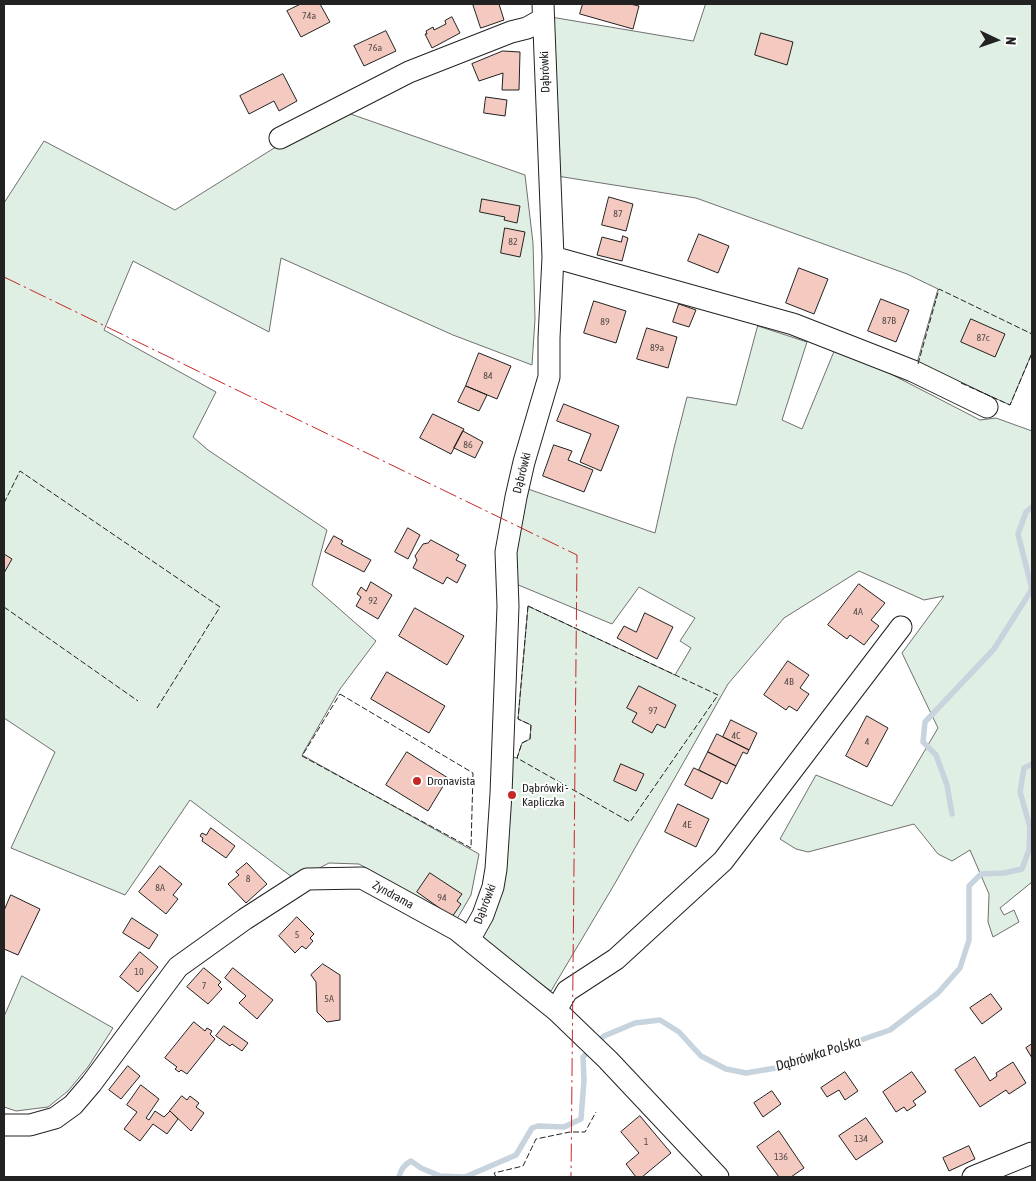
<!DOCTYPE html>
<meta charset="utf-8">
<style>
body{margin:0}
#map{position:relative;width:1036px;height:1181px;overflow:hidden;background:#fff;font-family:"Asap Condensed",sans-serif}
canvas{display:block}
.frame{position:absolute;inset:0;border:5px solid #222;pointer-events:none}
.north{position:absolute;left:971px;top:15px;width:50px;height:50px;-webkit-text-stroke:4px #fff;paint-order:stroke;rotate:93deg;font-size:14px;font-weight:700;line-height:20px;text-align:center;color:#222}
.north::after{content:'';display:block;margin:auto;width:18px;height:22px;background:#222;clip-path:polygon(50% 0,100% 100%,50% 72%,0 100%)}
</style>
<div id="map">
<canvas width="1036" height="1181"></canvas>
<div class="frame"></div>
<div class="north">N</div>
</div>
<script>
const context = document.querySelector('canvas').getContext('2d');
context.lineJoin = 'round';
function paint(path, color) {
  context.fillStyle = color;
  context.fill(path, 'evenodd');
}
function strokePath(path, color, width, dash) {
  context.strokeStyle = color;
  context.lineWidth = width;
  context.lineCap = dash ? 'butt' : 'round';
  context.setLineDash(dash || []);
  context.stroke(path);
}
function write(font, color, halo, rows, align = 'center') {
  context.font = font + ' "Asap Condensed",sans-serif';
  context.lineWidth = 4;
  context.setLineDash([]);
  context.textBaseline = 'middle';
  context.strokeStyle = halo;
  context.fillStyle = color;
  for (const [text, x, y, turn = 0] of rows) {
    context.save();
    context.translate(x, y);
    context.rotate((+turn || 0) * Math.PI / 180);
    context.textAlign = isNaN(turn) ? turn : align;
    if (halo) context.strokeText(text, 0, 0);
    context.fillText(text, 0, 0);
    context.restore();
  }
}
const green = new Path2D(`
 M706,4H1032V353L1010,405L917,363L938,289L907,274L696,198L557,176L551,17L693,41Z
 M342,111L525,175L533,243L535,319L532,365L453,335L281,258L269,332L133,261L104,330L216,392L193,437L208,450L327,530L312,585L376,641L340,689L302,755L479,854L471,895L457,919L359,864L329,863L296,880L190,800L125,895L11,848L55,752L4,718V203L44,141L175,210L279,145Z
 M758,326L807,342L782,420L802,429L835,349L885,371L980,420L996,418L1032,431V882L1000,908L1004,915L1014,910L1019,922L993,937L988,922L989,894L970,850L952,861L938,854L914,824L808,852L796,849L780,839L816,775L892,806L938,728L902,653L944,596L924,600L859,571L784,618L728,684L614,885L551,991L480,940L510,756L517,758L522,743L530,739L531,725L518,719L528,606L675,675L691,648L680,641L695,618L639,587L612,624L516,584L515,547L528,489L655,533L674,448L687,397L736,405Z
 M22,976L113,1028L88,1067L68,1091L48,1107L16,1111L4,1107V1017Z`);
const stream = new Path2D(`
 M1032,507L1026,512L1018,534L1032,589
 M952,814L947,785L936,755L923,742L925,722L994,649L1032,589
 M399,1177C401,1169 404,1165 411,1161L421,1168L440,1176L465,1177L516,1155L532,1128L538,1126L564,1127L581,1119L584,1080L583,1057L604,1036L635,1023L660,1020L679,1032L701,1056L726,1069L746,1073L782,1067L890,1030L938,993L960,968L969,940V886L981,874L1004,873L1022,869L1029,850L1030,827L1020,792L1024,768L1032,764`);
const building = new Path2D(`
 M301,4H320L330,22L301,37L287,11Z
 M473,4H499L504,20L481,28Z
 M583,4H630L639,6L633,29L580,14Z
 M452,17L460,33L432,48L425,34H427L426,31L433,27L434,30L446,24L445,21Z
 M386,31L396,51L364,66L354,46Z
 M761,33L793,42L787,65L755,55Z
 M503,51L520,52L519,90H502L503,73L479,81L472,64Z
 M283,74L297,101L279,111L274,101L249,114L240,96Z
 M486,97L507,100L505,116L484,113Z
 M609,197L633,204L626,231L602,225Z
 M482,199L520,206L517,223L504,220L505,217L480,212Z
 M505,228L525,232L520,257L501,253Z
 M699,234L729,246L718,273L688,261Z
 M623,236L628,238L622,261L597,255L602,237L621,242Z
 M799,268L828,279L814,314L786,303Z
 M881,299L909,310L896,342L868,331Z
 M594,301L626,311L616,343L584,333Z
 M679,304L696,310L689,327L673,322Z
 M971,319L1005,334L995,357L961,342Z
 M647,328L677,337L668,368L637,359Z
 M479,353L511,366L497,399L466,386Z
 M466,386L487,395L479,411L458,402Z
 M564,404L619,426L601,471L580,462L591,434L557,421Z
 M433,414L464,429L451,454L420,438Z
 M463,431L483,442L475,458L454,448Z
 M554,445L572,451L568,460L593,470L584,492L543,476Z
 M408,528L420,535L408,559L395,552Z
 M334,536L343,541L341,544L371,560L364,572L325,552Z
 M431,540L459,555L456,560L466,565L457,583L447,577L443,584L413,568L417,560L415,556L423,544L428,543Z
 M4,554L12,559L4,573Z
 M371,582L392,595L378,619L356,606L361,597L357,594L361,587L366,591Z
 M859,584L885,603L871,620L879,626L864,645L850,635L847,639L828,625Z
 M415,608L464,636L447,665L399,636Z
 M645,613L673,627L657,659L617,638L624,626L636,632Z
 M788,661L809,675L800,688L809,694L797,711L789,706L786,710L764,695Z
 M387,672L445,706L429,733L371,699Z
 M639,686L676,705L665,728L657,724L652,733L632,722L637,713L627,708Z
 M867,716L888,728L867,767L846,756Z
 M731,720L757,733L749,750L723,737Z
 M717,734L749,750L747,754L743,752L736,766L708,752Z
 M407,752L448,778L428,811L386,785Z
 M708,752L736,766L727,784L699,770Z
 M621,764L644,774L636,791L614,781Z
 M694,768L721,781L712,799L685,785Z
 M678,804L709,819L696,847L665,832Z
 M211,828L235,846L226,858L202,841L203,838L200,836L202,833L206,835Z
 M247,863L267,884L246,903L228,884L239,875L236,872Z
 M160,866L182,884L173,895L178,899L166,914L139,892Z
 M430,873L462,894L457,901L461,904L452,917L417,892Z
 M11,895L40,909L18,955L4,949V911Z
 M297,917L314,934L310,938L313,941L306,949L302,946L295,953L279,936Z
 M132,918L158,935L149,949L123,933Z
 M140,952L158,967L138,992L120,977Z
 M323,964L340,975V1020L327,1022L317,1012L316,982L311,975Z
 M204,968L221,982L218,985L222,989L208,1004L187,987Z
 M233,968L273,1000L257,1019L239,1003L246,996L225,978Z
 M991,994L1002,1009L982,1024L970,1008Z
 M194,1022L205,1031L207,1028L212,1031L210,1034L215,1039L187,1074L181,1070L179,1072L175,1069L177,1067L165,1058Z
 M224,1026L248,1043L242,1051L232,1044L230,1046L216,1036Z
 M1032,1044V1058L1026,1048Z
 M975,1057L990,1081L997,1076L996,1073L1013,1062L1026,1083L1009,1094L1006,1090L980,1107L955,1070Z
 M128,1066L140,1076L121,1099L109,1090Z
 M845,1072L858,1091L845,1100L839,1090L827,1097L821,1088Z
 M912,1072L926,1092L913,1101L916,1105L907,1111L904,1107L896,1112L883,1092Z
 M141,1085L159,1099L146,1118L149,1120L155,1111L164,1117L170,1111L178,1119L167,1134L153,1124L140,1141L124,1129L137,1112L127,1105Z
 M772,1091L781,1104L763,1117L754,1103Z
 M182,1096L187,1100L190,1096L199,1103L196,1107L204,1113L191,1131L170,1111Z
 M640,1116L671,1153L642,1177H636L626,1164L639,1153L621,1132Z
 M866,1118L883,1142L856,1160L839,1136Z
 M779,1131L804,1168L791,1177H779L757,1147Z
 M969,1146L975,1159L949,1171L943,1158Z`);
const minor = new Path2D(`
 M280,138L409,72L511,32L527,28L543,19
 M553,257L793,324L913,371L987,407
 M469,940L483,915L493,887L496,869L501,794L508,606L506,552L516,497L524,462L549,377V338L553,257L543,4
 M556,1010L567,991L616,959L723,861L901,627
 M4,1125H30L55,1118L73,1105L91,1084L178,967L245,919L307,879L362,878L457,930L556,1010L608,1060L718,1177
 M973,1177L1032,1153`);
const fence = new Path2D(`
 M918,364L939,289L1032,334
 M961,383L1010,405L1032,353
 M4,503L20,471L220,607L157,708
 M528,606L718,695L630,822L517,758L522,743L530,739L531,725L518,719Z
 M4,607L138,701
 M340,694L473,773L471,848L302,756Z
 M496,1177L494,1173L523,1166L536,1139L570,1132H585L596,1112`);
const power = new Path2D(`
 M4,277L577,555L571,1177`);
const markers = [
 [417,781,5,"#c62828"],
 [512,795,5,"#c62828"]
];
const numberNames = [
 ["74a",309,16],
 ["76a",375,48],
 ["87",618,214],
 ["82",513,242],
 ["87B",889,321],
 ["89",605,322],
 ["87c",983,338],
 ["89a",657,348],
 ["84",488,376],
 ["86",468,445],
 ["92",373,601],
 ["4A",858,612],
 ["4B",789,682],
 ["97",653,711],
 ["4C",736,736],
 ["4",867,742],
 ["4E",687,825],
 ["8",248,879],
 ["8A",160,888],
 ["94",442,898],
 ["5",297,935],
 ["10",139,972],
 ["7",204,986],
 ["5A",329,999],
 ["134",861,1139],
 ["1",646,1142],
 ["136",781,1157]
];
const streetNames = [
 ["Dąbrówki",545,72,-92],
 ["Dąbrówki",522,473,-76],
 ["Zyndrama",393,895,29],
 ["Dąbrówki",485,904,-69]
];
const poiNames = [
 ["Dronavista",427,781],
 ["Dąbrówki -",522,788],
 ["Kapliczka",522,802]
];
const waterNames = [
 ["Dąbrówka Polska",818,1054,-17]
];
paint(green, '#e0efe3');
strokePath(green, '#6f6f6f', 1);
strokePath(stream, '#c7d3dd', 5.5);
paint(building, '#f3c9c0');
strokePath(building, '#222', 1);
strokePath(minor, '#222', 23);
strokePath(minor, '#fff', 21);
strokePath(fence, '#222', 1, [6, 2.5]);
strokePath(power, '#c62828', 1, [18, 4, 2.5, 4]);
for (const [x, y, r, color] of markers) {
  const dot = new Path2D();
  dot.arc(x, y, r, 0, 2 * Math.PI);
  context.fillStyle = color;
  context.fill(dot);
  strokePath(dot, '#fff', 2);
}
write('10px', '#564c4a', null, numberNames);
write('12px', '#222', '#fff', streetNames);
write('12px', '#222', '#fff', poiNames, 'left');
write('italic 14px', '#222', '#fff', waterNames);
</script>
